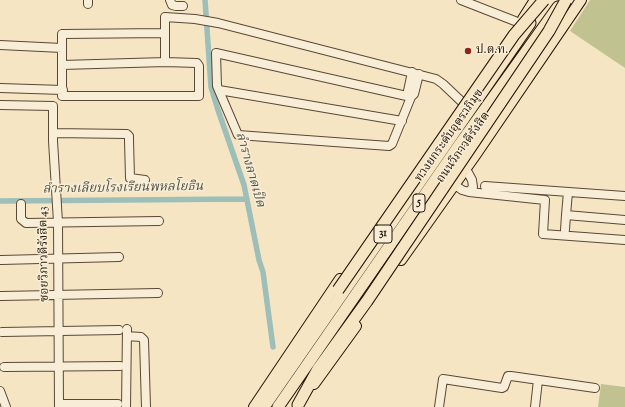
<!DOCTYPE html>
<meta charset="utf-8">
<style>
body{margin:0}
canvas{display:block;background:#f5e5c2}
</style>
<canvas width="625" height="407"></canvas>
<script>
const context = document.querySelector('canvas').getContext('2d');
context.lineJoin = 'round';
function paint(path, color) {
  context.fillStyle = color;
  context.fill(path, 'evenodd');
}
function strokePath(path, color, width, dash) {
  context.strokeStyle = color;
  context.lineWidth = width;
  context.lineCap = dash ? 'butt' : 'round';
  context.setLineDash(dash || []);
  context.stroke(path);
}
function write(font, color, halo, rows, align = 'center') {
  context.font = font + ' "Sorts Mill Goudy","Noto Serif Thai",serif';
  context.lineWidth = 3;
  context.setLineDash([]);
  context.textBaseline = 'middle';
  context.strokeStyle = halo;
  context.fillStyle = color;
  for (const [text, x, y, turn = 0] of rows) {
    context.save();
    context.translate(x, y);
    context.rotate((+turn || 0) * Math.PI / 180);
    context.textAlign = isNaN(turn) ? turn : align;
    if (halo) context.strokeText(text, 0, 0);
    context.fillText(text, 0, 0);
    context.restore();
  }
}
const green = new Path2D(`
 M590,0H625V68L570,31Z
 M601,384L625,387V407H598Z`);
const canal = new Path2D(`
 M205,0L211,87L218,110L244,185L259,260L263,272L273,347
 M0,201L247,199`);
const minor = new Path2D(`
 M88,0V4
 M170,0L172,5L176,6H183
 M461,0L520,23
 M0,45L62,48
 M216,53L411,97L392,144L389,146L238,135L217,86Z
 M165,62V17L195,19L218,23L436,79L443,84L462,102
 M62,65L165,62L197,63L199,66V96H62V34L165,33
 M412,72L408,91L411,97L414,94L419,74
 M0,88L63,90
 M219,90L402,121
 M0,105L53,106V141L58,222L59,407
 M53,133L127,134L129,136V140L130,178L145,180
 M455,185L462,190L469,192L473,187L472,180L466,169
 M485,186L625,196
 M469,192L545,200L543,234L625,240
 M568,192L566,215L625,220
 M21,204V219L26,223L159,221
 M565,230L566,215
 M1,260L119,257
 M1,296L158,293
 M2,332L119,330
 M127,336L141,337L144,340L146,407
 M4,367L120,366
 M0,391L6,407
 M59,404H118
 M126,407L127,329
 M439,407L443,379L502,388L504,387L508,376H511L595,388
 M535,407L538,380`);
const major = new Path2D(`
 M523,19L535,0
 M401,260L476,154L581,0
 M314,384L356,326
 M254,407L340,279`);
const highway = new Path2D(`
 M298,405L318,369L367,301
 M264,407L530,23
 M278,407L460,144L558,7`);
const highwayBridge = new Path2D(`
 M338,290L514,35L544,0
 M367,301L549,31L566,0`);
const markers = [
 [468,51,4,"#8f2418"]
];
const shields = [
 [419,203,12],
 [383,234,18]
];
const shieldNames = [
 ["5",419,203],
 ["31",383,234]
];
const poiNames = [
 ["ป.ต.ท.",476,51]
];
const streetNames = [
 ["ทางยกระดับอุตราภิมุข",450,136,-55],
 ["ถนนวิภาวดีรังสิต",464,148,-55],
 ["ซอยวิภาวดีรังสิต 43",45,254,-91]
];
const waterNames = [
 ["ลำรางลาดเป็ด",249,170,74],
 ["ลำรางเลียบโรงเรียนพหลโยธิน",123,189,-1]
];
paint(green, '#c0c390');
strokePath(canal, '#9dbeb9', 5.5);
strokePath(minor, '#5a4836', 10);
strokePath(major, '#261407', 12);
strokePath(highway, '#261407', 13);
strokePath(minor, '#f8eed7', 8);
strokePath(major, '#f5e5c2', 10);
strokePath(highway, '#f5e5c2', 11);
strokePath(highwayBridge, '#261407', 13, []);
strokePath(highwayBridge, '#f5e5c2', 11);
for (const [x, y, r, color] of markers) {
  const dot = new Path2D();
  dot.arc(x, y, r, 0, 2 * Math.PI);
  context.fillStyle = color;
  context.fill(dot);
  strokePath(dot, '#f8eed7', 1.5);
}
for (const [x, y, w] of shields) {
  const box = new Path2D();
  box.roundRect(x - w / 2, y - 9, w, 18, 3);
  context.fillStyle = '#f8eed7';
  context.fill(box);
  strokePath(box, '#261407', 1);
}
write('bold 11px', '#261407', null, shieldNames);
write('12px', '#261407', '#f8eed7', poiNames, 'left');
write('12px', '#261407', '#f8eed7', streetNames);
write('italic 13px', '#505045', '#f8eed7', waterNames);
</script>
